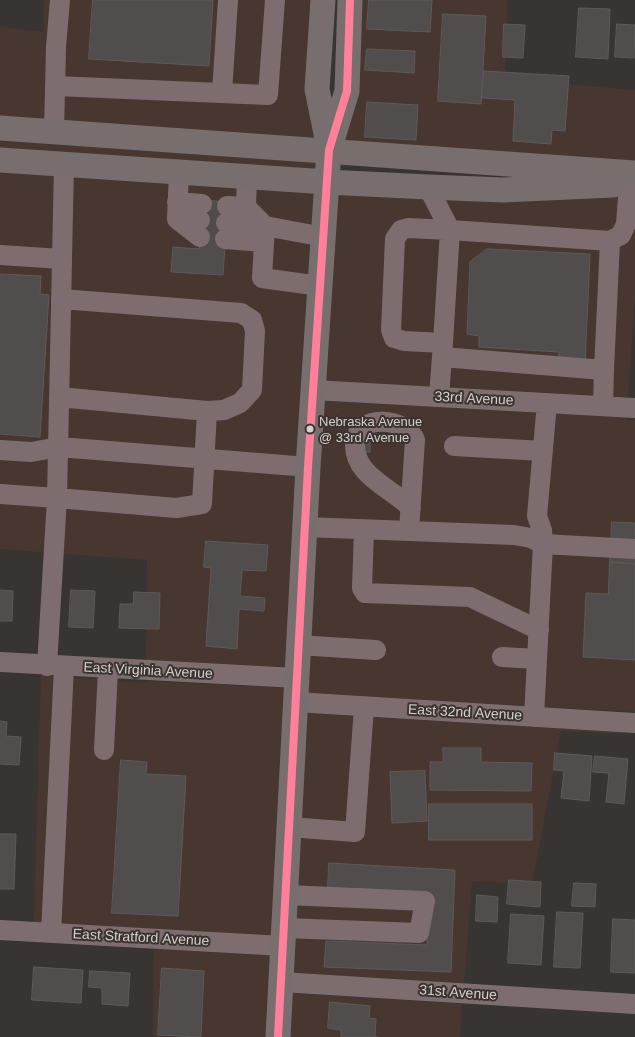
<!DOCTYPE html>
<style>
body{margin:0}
canvas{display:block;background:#383432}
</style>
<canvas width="635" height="1037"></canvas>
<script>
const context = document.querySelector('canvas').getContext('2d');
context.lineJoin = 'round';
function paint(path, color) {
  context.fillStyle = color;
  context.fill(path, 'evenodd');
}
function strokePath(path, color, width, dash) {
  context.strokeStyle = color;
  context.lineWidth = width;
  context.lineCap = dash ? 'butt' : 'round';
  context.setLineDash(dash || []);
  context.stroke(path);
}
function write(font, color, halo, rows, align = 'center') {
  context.font = font + ' Helvetica,sans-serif';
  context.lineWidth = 4;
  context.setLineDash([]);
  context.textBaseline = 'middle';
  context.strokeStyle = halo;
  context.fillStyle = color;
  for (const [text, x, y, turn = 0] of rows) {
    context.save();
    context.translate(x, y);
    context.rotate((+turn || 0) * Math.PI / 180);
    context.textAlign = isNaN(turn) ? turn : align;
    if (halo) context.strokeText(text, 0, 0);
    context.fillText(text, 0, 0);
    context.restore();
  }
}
const commercial = new Path2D(`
 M44,0H314L318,139L0,118V27L43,32Z
 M359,0H507L505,79L635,90V163L341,141Z
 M0,139L320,160L319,172L0,149Z
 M0,169L318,192L288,667L146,660L147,560L0,549Z
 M336,193L635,194V297L628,397L323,381Z
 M321,401L627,417V420H635V712L305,693Z
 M41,675L145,683L146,681L287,688L275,936L34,922Z
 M304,713L635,733V734L561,731L532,884L472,881L464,983L291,973Z
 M154,949L273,956L269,1037H153Z
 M290,993L462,1004L460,1037H287Z`);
const building = new Path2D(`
 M93,0H213L209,66L89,59Z
 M369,0H432L430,32L367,29Z
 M579,8L610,9L608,59L576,57Z
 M443,14L486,16L481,104L438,101Z
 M504,24L525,25L523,58L503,57Z
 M617,24L635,25L634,58L615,57Z
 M367,49L415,51L414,73L365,70Z
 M484,71L569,76L565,131L552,130L551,144L513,141L515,100L482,98Z
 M367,102L418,105L416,140L365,137Z
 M202,200L228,202L223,275L171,272L173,247L199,249Z
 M487,249L590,254L585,365L558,364L559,352L479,347V336L467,334L470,262Z
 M0,274L41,276L40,294L49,295L40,437L0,434Z
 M362,442H370V452H362Z
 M612,522L635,523V564L610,562Z
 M206,541L268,545L266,571L242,570L240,596L265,598L264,611L239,609L237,649L206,646L211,568L204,567Z
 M610,562L635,564V660L583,657L586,593L608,594Z
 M0,590L13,591L12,621H0Z
 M71,590L95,591L93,628L69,627Z
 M134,592L160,593L159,629L119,628L120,604H133Z
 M0,721L7,722L6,736L21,737L19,765L0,764Z
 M443,748H481V762L532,763L531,791L430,790V762H443Z
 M555,753L592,756L589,801L561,798L564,771L554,770Z
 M595,756L628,759L624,804L606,802L609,773L593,772Z
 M121,760L147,762L146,774L186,776L178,916L112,913Z
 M425,771L427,821L392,823L390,772Z
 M429,804H532V840H429Z
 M0,834H16L14,889H0Z
 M329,863L455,870L451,972L324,967L326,941L427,945L429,894L328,890Z
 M509,880L541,882L540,907L507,904Z
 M574,883L596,884L595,907L572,906Z
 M477,895L498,897L497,922L476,921Z
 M557,912L583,913L580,968L554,967Z
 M511,914L544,916L541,965L508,963Z
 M613,919L635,920V973L611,972Z
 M34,967L83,970L81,1003L32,1000Z
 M162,968L204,971L201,1037L158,1035Z
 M90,971L130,973L128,1006L102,1004V988L89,987Z
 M330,1002L370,1006L369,1018L376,1019L375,1037H378H341V1030L328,1028Z`);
const minorTunnel = new Path2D(`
 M200,220L226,223`);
const minor = new Path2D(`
 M55,86L268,95L275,0
 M222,93L228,0
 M54,132L56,47L60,0
 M179,172L177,219L200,220
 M428,187L450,230L610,241L604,370
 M177,202L202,204
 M227,206L246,207L247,177
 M246,207L265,226L262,278L320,286
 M177,219L200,237
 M226,223L265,226L324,237
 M225,239L264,242
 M610,241L621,235L626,224L629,184
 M0,255L62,259
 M442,357L604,370L603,406
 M313,390L635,408
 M59,397L207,411
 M439,397L443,343L450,230L408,228L401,230L395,239L391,330L394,338L404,341L443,343
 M454,446L543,451
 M0,450L31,452L59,447L308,467
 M0,494L57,498L64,164
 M305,527L514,535L531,538L543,544L635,549
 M364,530L362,588L365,593L470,597L539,630
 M409,531L415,440C407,418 356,412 355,444C354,476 392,488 411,508
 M298,645L376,650
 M502,657L537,659
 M0,662L297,678
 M47,666L57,498L176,508L202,504L207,411L224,410L240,403L252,390L255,331L252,320L241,313L61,299
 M295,702L635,723
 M534,717L543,544L542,530L537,516L547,403
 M104,750L108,669
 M289,827L355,832L364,707
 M284,928L419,933L425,901L286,895
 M0,930L283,946
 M51,933L64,667
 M281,982L635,1004`);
const major = new Path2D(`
 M323,0L317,89L329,148
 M0,128L635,173
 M0,160L327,182L428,187L503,190L613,185
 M278,1037L308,467L329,150L347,91L350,0`);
const bus1 = new Path2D(`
 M278,1037L308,467L329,150L347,91L350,0`);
const markers = [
 [310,429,4.5,"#d5d0cd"]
];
const busNames = [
 ["Nebraska Avenue",319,422],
 ["@ 33rd Avenue",319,438]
];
const streetNames = [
 ["33rd Avenue",474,399,3],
 ["East Virginia Avenue",148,671,3],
 ["East 32nd Avenue",465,713,3],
 ["East Stratford Avenue",141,938,3],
 ["31st Avenue",458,993,4]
];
paint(commercial, '#483730');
paint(building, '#514d4c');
strokePath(building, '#5d5a58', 1);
strokePath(minorTunnel, '#504b49', 20, [20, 10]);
strokePath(minor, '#7d6d6f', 20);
strokePath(major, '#796e6e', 25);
strokePath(bus1, '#ff8098', 8);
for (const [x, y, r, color] of markers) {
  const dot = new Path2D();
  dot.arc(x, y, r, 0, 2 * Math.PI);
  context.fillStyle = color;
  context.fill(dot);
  strokePath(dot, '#3b332f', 2);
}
write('13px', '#d5d0cd', '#3b332f', busNames, 'left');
write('14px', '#d5d0cd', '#3b332f', streetNames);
</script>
